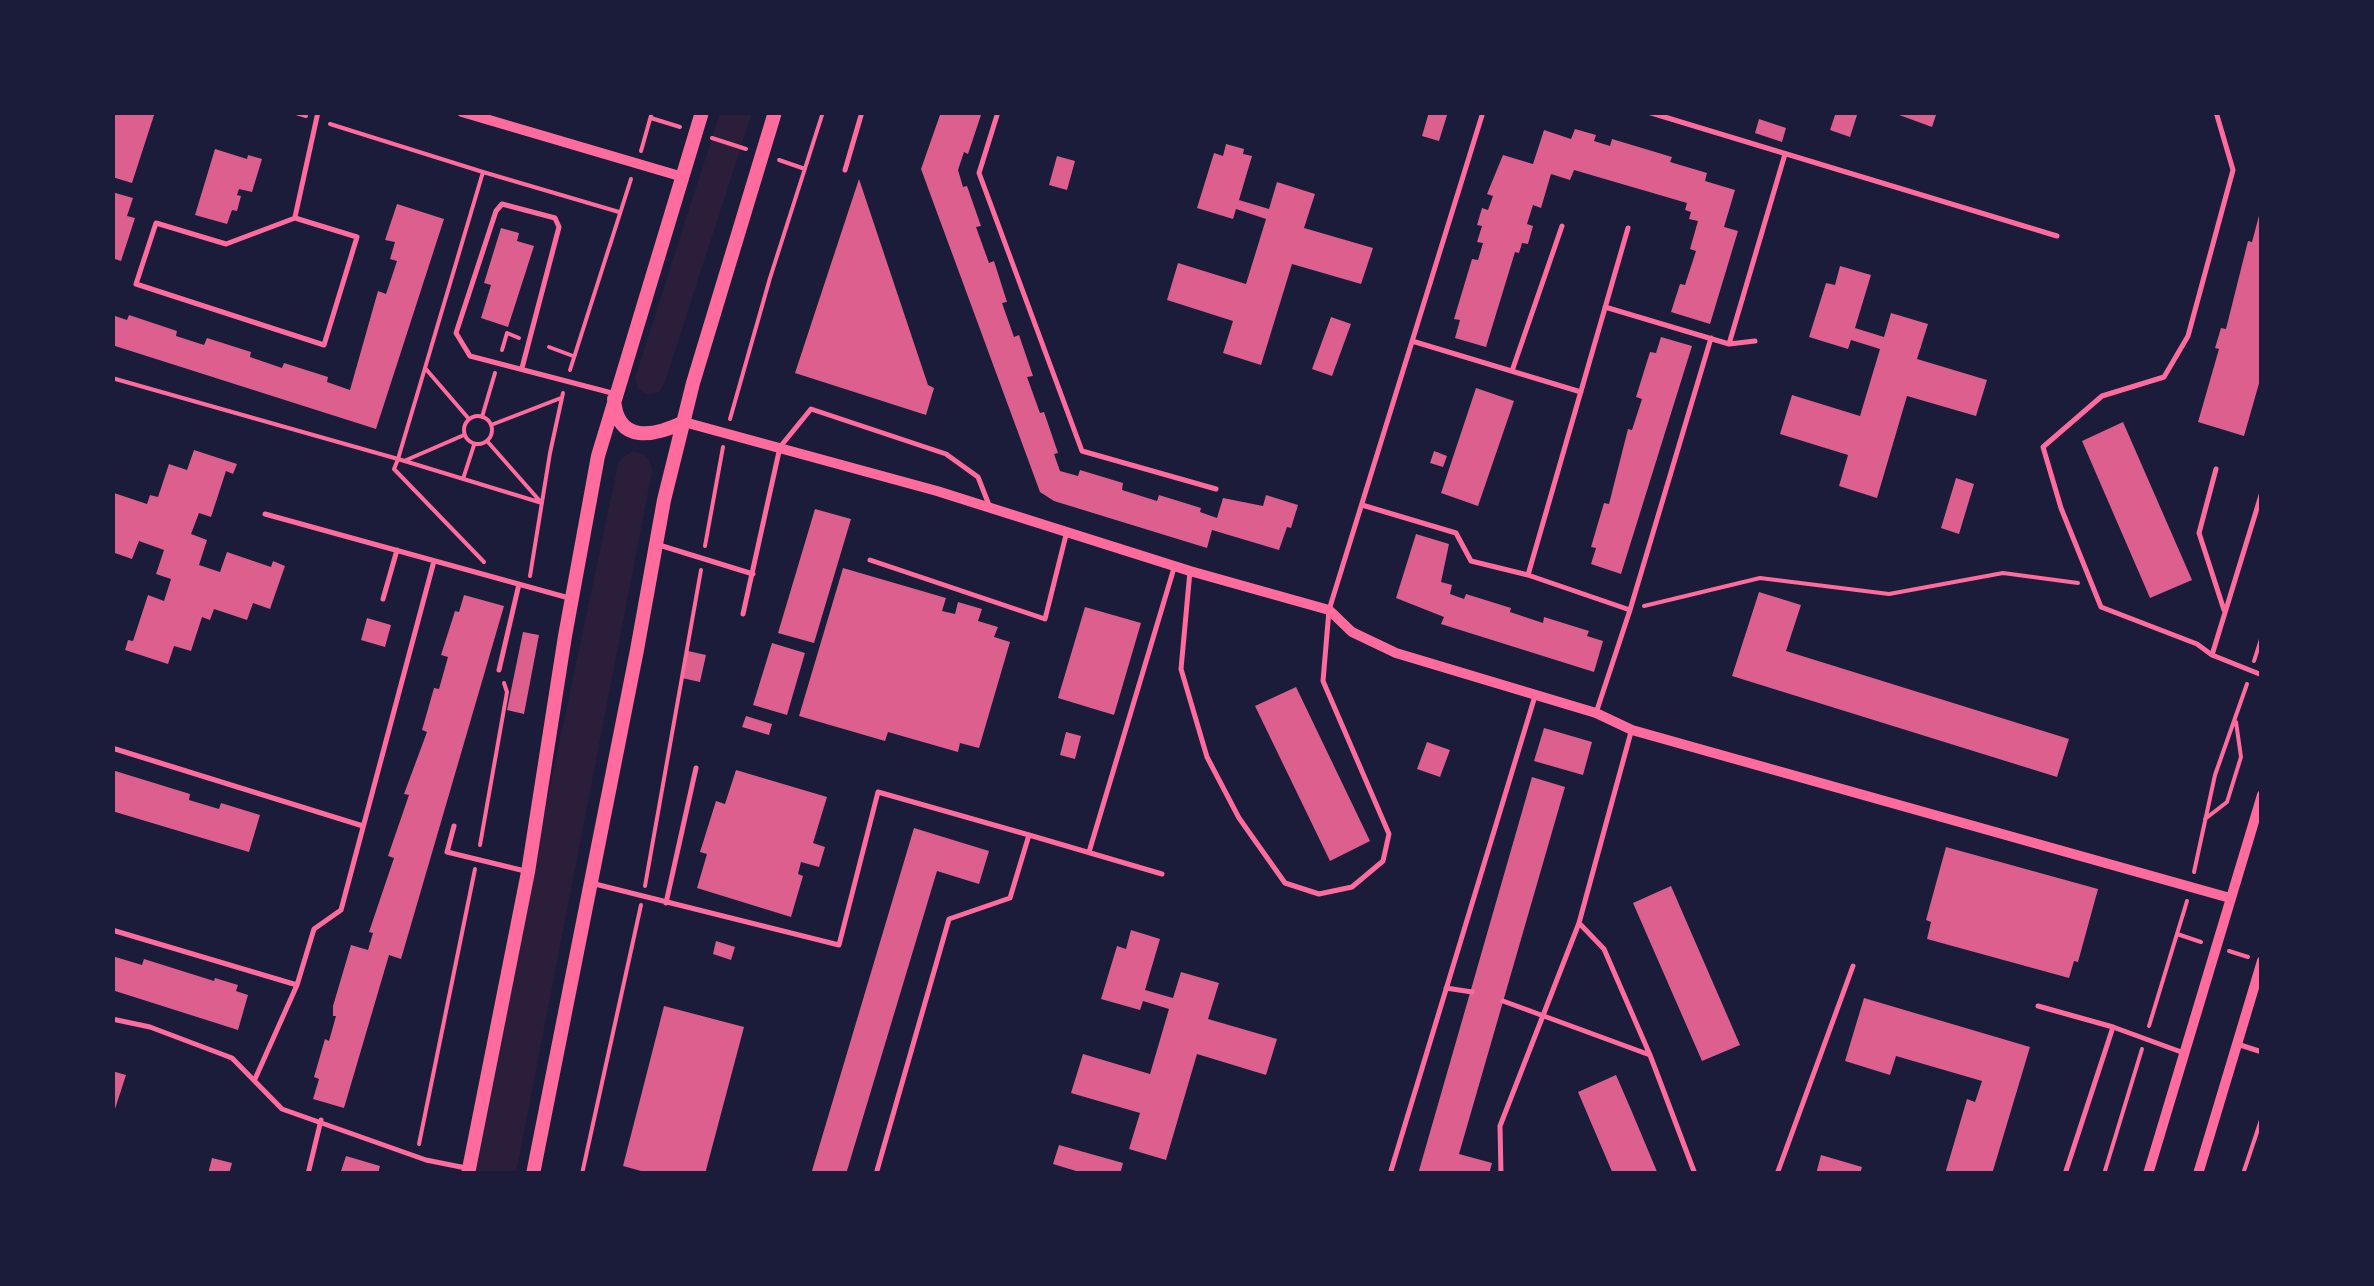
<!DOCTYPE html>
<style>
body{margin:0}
#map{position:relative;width:2374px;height:1286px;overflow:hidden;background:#1b1b3a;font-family:Arial,sans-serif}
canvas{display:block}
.frame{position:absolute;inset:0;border:115px solid #1b1b3a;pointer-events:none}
</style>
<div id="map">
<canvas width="2374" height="1286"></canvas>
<div class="frame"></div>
</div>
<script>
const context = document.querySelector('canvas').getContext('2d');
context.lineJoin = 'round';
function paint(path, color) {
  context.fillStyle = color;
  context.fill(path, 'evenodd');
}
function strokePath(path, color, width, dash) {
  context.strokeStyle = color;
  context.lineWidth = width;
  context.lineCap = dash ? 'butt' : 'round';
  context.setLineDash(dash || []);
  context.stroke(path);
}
const green = new Path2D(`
 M720,113H752L664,385L659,392L648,395L638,389L635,378Z
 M631,452C644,451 652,459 652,472L516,1173L468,1174L618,465L621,459Z`);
const building = new Path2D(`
 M112,112H155L132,183L112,177Z
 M941,112H982L968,154L964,152L958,170L963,187L967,186L981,226L976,227L989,263L994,261L1007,302L1002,303L1014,337L1019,335L1033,376L1027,377L1040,413L1044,412L1058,453L1054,454L1060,471L1078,476L1080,470L1123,483L1122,490L1157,501L1159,495L1201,508L1200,512L1217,518L1223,498L1263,506L1266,495L1298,505L1291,528L1287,527L1279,550L1212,530L1207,548L1054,501L1040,492L921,169Z
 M1429,112H1448L1439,141L1422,136Z
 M1836,112H1858L1850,137L1830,130Z
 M1891,112H1937L1932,127Z
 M1759,119L1786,128L1782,142L1755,133Z
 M1575,129L1596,135L1594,141L1610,146L1612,139L1672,157L1670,162L1707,173L1705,181L1735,190L1724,227L1738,231L1710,324L1671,312L1680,284L1685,285L1696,251L1690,249L1698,221L1689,219L1691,212L1685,210L1687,203L1574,170L1570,180L1551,174L1541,208L1533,205L1527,224L1533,226L1528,244L1522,243L1519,253L1515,252L1486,347L1455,338L1460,320L1454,319L1472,259L1478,260L1483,243L1477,242L1482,226L1477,225L1482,208L1488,210L1493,196L1487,194L1503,155L1533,164L1544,130L1571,139Z
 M1226,144L1244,149L1243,154L1252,156L1239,200L1269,209L1277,182L1315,194L1304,228L1373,248L1361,284L1292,264L1261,365L1223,353L1233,321L1167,300L1178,263L1246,284L1266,219L1236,209L1233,219L1197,208L1214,153L1223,156Z
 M215,149L247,159L248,155L262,159L252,192L239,189L237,195L241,196L237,211L232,210L227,224L195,215Z
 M1057,156L1075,161L1067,190L1049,185Z
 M859,179L928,385L934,388L926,415L795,373Z
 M112,192L133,198L127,216L135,218L121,261L115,259L113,266Z
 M397,204L444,219L376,429L112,345V315L127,320L129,315L177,331L176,336L204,345L207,338L251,352L250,357L282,368L284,363L328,377L327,382L350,390L378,291L386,294L397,261L390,259L395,242L385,240Z
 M2260,212L2262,373L2244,436L2198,422L2219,349L2215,348L2221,328L2226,329L2248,241L2252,242Z
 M501,228L519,233L517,241L534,246L508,327L481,318L491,285L484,283Z
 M1840,266L1871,275L1855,328L1884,337L1891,313L1928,324L1917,359L1987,380L1976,416L1907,396L1877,498L1839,486L1848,455L1780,434L1792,395L1860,416L1880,349L1851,340L1848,349L1809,337L1826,283L1835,285Z
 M1331,317L1351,324L1332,376L1312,369Z
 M1661,337L1692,346L1621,574L1591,564L1596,548L1591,547L1604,503L1609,504L1628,429L1632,430L1642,399L1636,397L1650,352L1656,353Z
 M1476,388L1514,401L1478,506L1441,493Z
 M2123,422L2192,580L2150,598L2082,441Z
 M194,450L237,464L233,474L226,471L211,517L199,513L191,534L207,540L199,565L220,572L227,552L271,567L273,561L285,566L270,609L253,603L247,620L214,609L210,620L202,617L191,651L174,646L168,664L125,650L128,640L133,641L148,595L164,601L171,579L156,574L164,550L139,541L132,559L112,552V498L114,493L147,504L150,495L158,497L169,464L187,470Z
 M1434,451L1447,456L1443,467L1430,463Z
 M1956,478L1974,484L1959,534L1941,528Z
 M815,509L851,519L814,643L778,633Z
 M1416,534L1449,544L1441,582L1452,585L1450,594L1464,599L1466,594L1511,608L1510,612L1543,623L1544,617L1589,631L1587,636L1603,641L1594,672L1441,624L1444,617L1396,598Z
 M843,568L946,598L942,611L955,614L958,602L982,609L978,621L998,627L994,637L1010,642L979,748L960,743L958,752L888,732L885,741L799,716Z
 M1759,592L1801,605L1786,651L2069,739L2057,777L1732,676Z
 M464,595L504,606L401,959L389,955L344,1108L313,1099L319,1079L314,1077L325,1039L329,1041L336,1016H333V1006L351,945L368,950L373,933L369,932L394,858L388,856L409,795L404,794L427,732L422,730L434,688L439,689L448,657L441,655L455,611L459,612Z
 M1085,607L1141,623L1114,715L1058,698Z
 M367,618L391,625L385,647L361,640Z
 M523,632L539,635L524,714L507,710Z
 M772,643L805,653L787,715L753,705Z
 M688,651L706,655L700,682L682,678Z
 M1296,687L1370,841L1330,861L1255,706Z
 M746,716L772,724L769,735L742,727Z
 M1544,728L1592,742L1583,775L1534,761Z
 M1066,732L1081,736L1075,759L1060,755Z
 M1427,742L1450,750L1440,777L1417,769Z
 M112,770L190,794L189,800L219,809L221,803L260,815L249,852L112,811Z
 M736,770L827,797L813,843L825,847L819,867L801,862L798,874L803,876L791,917L697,888L707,854L700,852L716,801L725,804Z
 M1532,777L1565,787L1459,1154L1492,1163L1489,1174H1418Z
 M914,828L989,851L979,884L937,871L846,1174H811Z
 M1946,847L2098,889L2078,962L2074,961L2069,978L1927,939L1931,922L1926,920Z
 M1671,886L1740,1045L1702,1061L1633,903Z
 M1131,930L1160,939L1145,990L1173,998L1181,972L1219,983L1208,1019L1277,1039L1266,1075L1197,1054L1166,1160L1129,1149L1140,1113L1071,1093L1083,1054L1150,1074L1169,1009L1143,1001L1140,1010L1101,999L1117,946L1126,949Z
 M716,941L735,947L731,960L713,954Z
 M112,956L142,965L144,959L214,981L215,978L238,985L236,991L248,995L238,1030L112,990Z
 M1864,998L2030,1047L1992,1174H1945L1967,1099L1975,1102L1982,1081L1896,1056L1890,1075L1845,1061Z
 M664,1006L744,1027L705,1174H652L623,1166Z
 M112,1071L126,1075L113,1115H112Z
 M1616,1075L1632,1112L1658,1174H1613L1578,1092Z
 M1059,1145L1123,1163L1120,1174H1086L1053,1164Z
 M1821,1155L1862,1167L1860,1174H1816Z
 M346,1156L380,1166L378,1174H340Z
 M212,1158L232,1163L229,1174H208Z`);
const path = new Path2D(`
 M293,112L306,116
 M651,118L680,127
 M330,124L483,172
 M712,138L746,149
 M641,151L652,112
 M779,160L805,169
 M549,347L573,356
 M502,350L507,333L519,338
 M425,368L398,459L542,503
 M570,370L631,179
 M112,378L398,459L394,469L484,562
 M464 430a14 14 0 1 1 28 0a14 14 0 1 1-28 0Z
 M482,417L495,373
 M469,419L425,368L483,172L619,212
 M730,419L770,278L823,112
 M491,425L561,398
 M487,441L539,500
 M404,461L464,435
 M463,479L474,445
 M705,546L723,447
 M530,576L550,453L563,393
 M1644,606L1760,578L1889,594L2003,573L2078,583
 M2254,661L2262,636
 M2205,819L2227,802L2241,757L2236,722
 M480,845L507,692L504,683
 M2194,872L2215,775L2247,684
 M645,886L701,570
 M2177,934L2201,942
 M2229,951L2248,957
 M2149,1026L2187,901
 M419,1144L475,869
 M582,1174L641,905
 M2104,1174L2142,1049
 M2243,1174L2262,1117`);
const service = new Path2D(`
 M998,112L979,173L1082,451L1216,489
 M1648,112L2057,236
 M2216,112L2233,170L2188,336L2164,377L2102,396L2043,447L2061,508L2101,607L2197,644L2212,655L2262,675
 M845,170L862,112
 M295,217L318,112
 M295,218L357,237L324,345L136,284L156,223L226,244Z
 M1605,307L1729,344L1785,154
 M1412,341L1581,392
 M1729,344L1755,341
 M522,368L559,227L555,218L502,204L496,211L456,333L470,356L612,393
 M1512,371L1562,226
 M2216,469L2199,533L2224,610
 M1362,505L1456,533L1471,561L1528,575L1630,610L1597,710
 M265,514L569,598
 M659,545L753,574
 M870,560L1045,619L1066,535
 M1190,571L1181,669L1207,757L1239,818L1285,883L1319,894L1352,887L1383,861L1389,834L1323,681L1329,610L1483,112
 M1528,575L1628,228
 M383,599L397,550
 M1630,610L1711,338
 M743,614L780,447L811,409L946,454L978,477L989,505
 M2212,655L2262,492
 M499,670L519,584
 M112,748L363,826
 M454,826L447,852L525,871
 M1029,835L1162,874
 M1089,852L1174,568
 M591,883L839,945L878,792L1029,835L1010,898L949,919L876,1174
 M666,903L696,768
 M1579,923L1604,949L1650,1055L1695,1174
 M112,930L297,985
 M1446,988L1472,992
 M1503,1001L1650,1055
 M2038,1006L2113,1027L2184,1053
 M112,1019L150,1027L232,1058L282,1109L426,1160L466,1168
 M2237,1044L2262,1052
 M255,1079L297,985L314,929L341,910L434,561
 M308,1174L321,1120
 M1390,1174L1535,696
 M1501,1174L1500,1126L1579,923L1631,732
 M1777,1174L1853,966
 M2065,1174L2113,1027`);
const minor = new Path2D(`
 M462,112L683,177
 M684,422L937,491L1190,571L1329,610L1352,632L1396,653L1596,713L1632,730L2230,898
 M2148,1174L2262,795
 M2198,1174L2262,961`);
const secondary = new Path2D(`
 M614,399C617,445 655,436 684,422
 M468,1174L528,872L565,636L598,456L702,112
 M533,1174L637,650L664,500L693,383L775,112`);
paint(green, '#2a1e3b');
paint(building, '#dd5f8e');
strokePath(path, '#ff6b9d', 4);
strokePath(service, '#ff6b9d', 5);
strokePath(minor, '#ff6b9d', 10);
strokePath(secondary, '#ff6b9d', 14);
</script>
